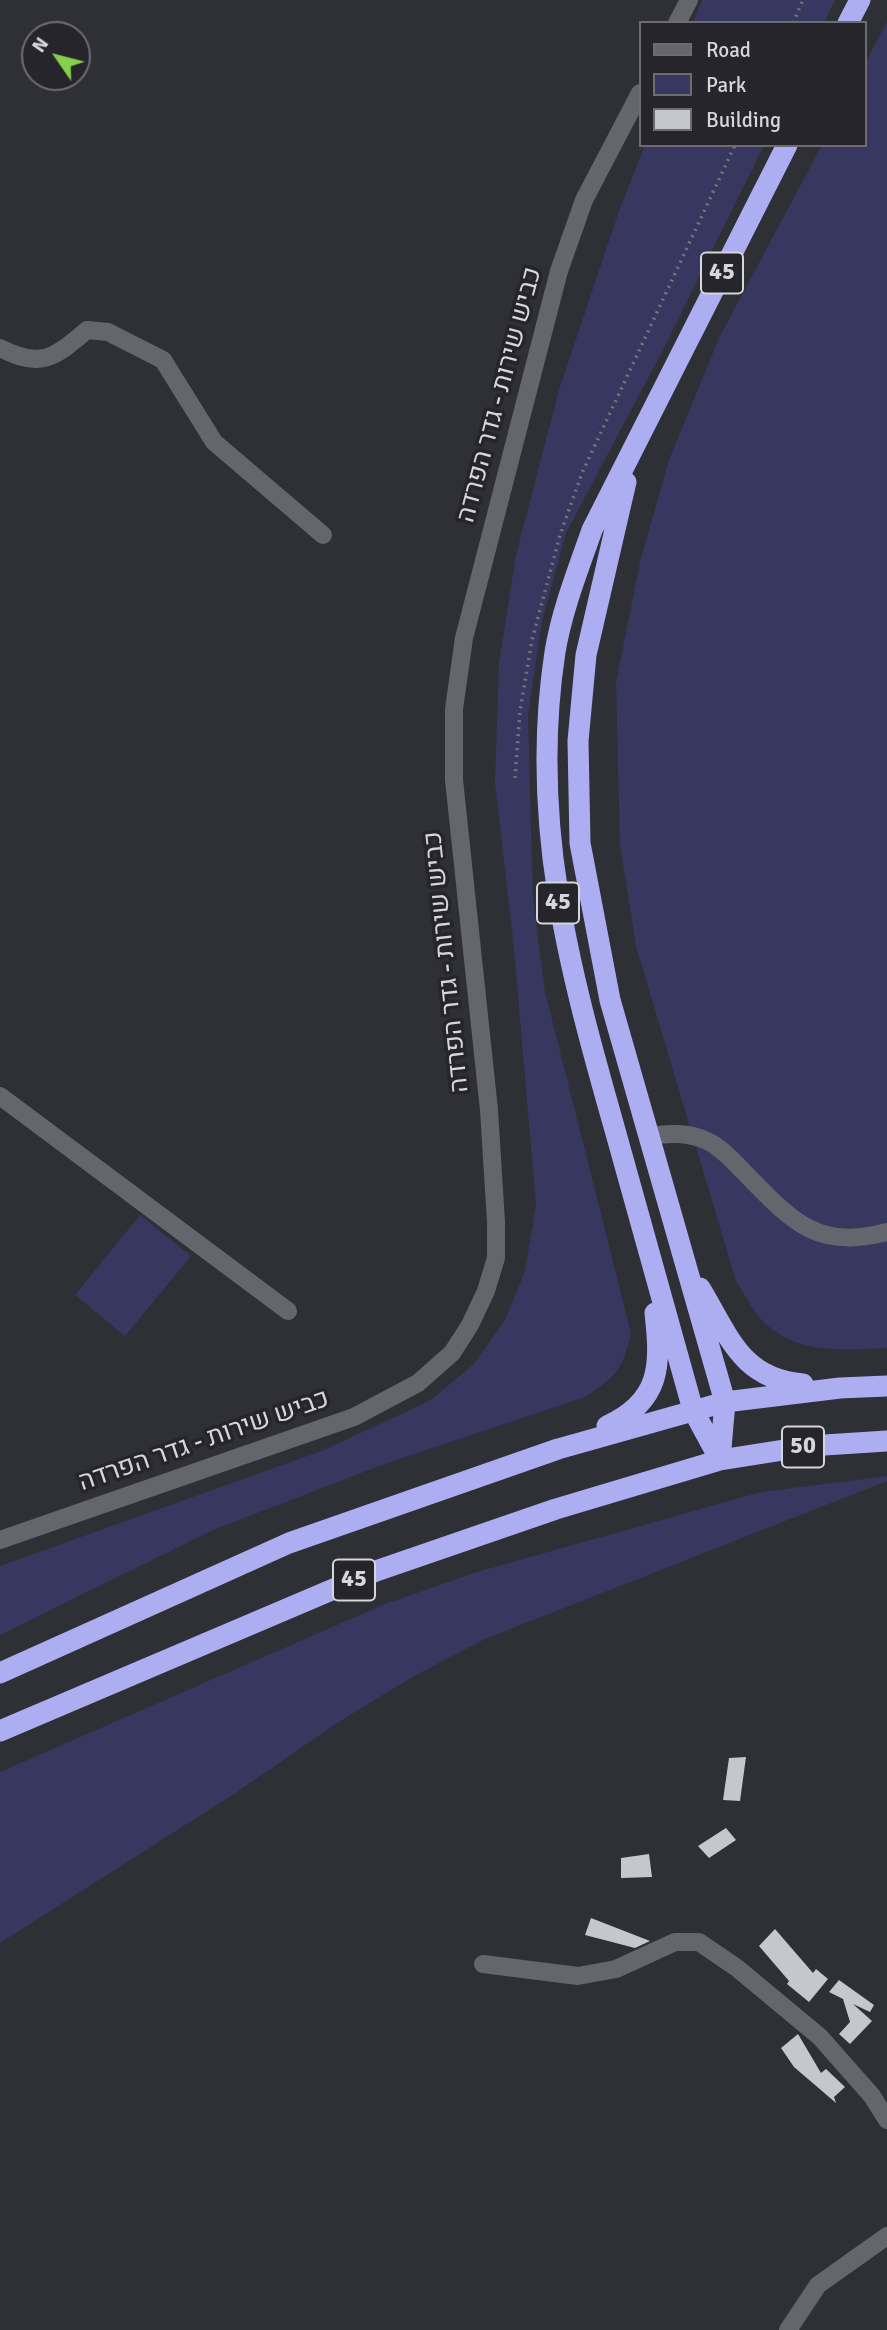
<!DOCTYPE html>
<meta charset="utf-8">
<style>
body{margin:0}
#map{position:relative;width:887px;height:2330px;overflow:hidden;background:#2f2f36;font-family:Signika,sans-serif}
canvas{display:block}
.legend{position:absolute;left:639px;top:21px;width:228px;height:126px;box-sizing:border-box;background:#25252b;border:2px solid #6c6c71;margin:0;padding:9px 12px;list-style:none;font-size:21px;color:#d6d7db}
.legend li{display:flex;align-items:center;gap:14px;height:35px}
.legend b{width:35px;border:2px solid #6c6c71}
.north{position:absolute;left:21px;top:21px;width:70px;height:70px;box-sizing:border-box;background:#25252b;border:2px solid #6c6c71;border-radius:50%;rotate:305deg;font-size:19px;font-weight:700;line-height:28px;text-align:center;color:#d6d7db}
.north::after{content:'';display:block;margin:auto;width:24px;height:32px;background:#86cf4b;clip-path:polygon(50% 0,100% 100%,50% 72%,0 100%)}
</style>
<div id="map">
<canvas width="887" height="2330"></canvas>
<ul class="legend">
<li><b style="height:9px;background:#65666d"></b>Road</li>
<li><b style="height:19px;background:#38375f"></b>Park</li>
<li><b style="height:19px;background:#c5c6ce"></b>Building</li>
</ul>
<div class="north">N</div>
</div>
<script>
const context = document.querySelector('canvas').getContext('2d');
context.lineJoin = 'round';
function paint(path, color) {
  context.fillStyle = color;
  context.fill(path, 'evenodd');
}
function strokePath(path, color, width, dash) {
  context.strokeStyle = color;
  context.lineWidth = width;
  context.lineCap = dash ? 'butt' : 'round';
  context.setLineDash(dash || []);
  context.stroke(path);
}
function write(font, color, halo, rows, align = 'center') {
  context.font = font + ' Signika,Heebo,sans-serif';
  context.lineWidth = 7;
  context.setLineDash([]);
  context.textBaseline = 'middle';
  context.strokeStyle = halo;
  context.fillStyle = color;
  for (const [text, x, y, turn = 0] of rows) {
    context.save();
    context.translate(x, y);
    context.rotate((+turn || 0) * Math.PI / 180);
    context.textAlign = isNaN(turn) ? turn : align;
    if (halo) context.strokeText(text, 0, 0);
    context.fillText(text, 0, 0);
    context.restore();
  }
}
const green = new Path2D(`
 M702,0H835L824,23H693Z
 M887,22V1348C842,1350 793,1355 760,1318C750,1307 744,1292 736,1281L636,946L620,845L616,683L641,558L669,460L719,338L822,145H864V65Z
 M645,145H764L665,346L566,533L542,621L528,715L533,900L545,992L631,1333C623,1369 616,1377 585,1397L387,1463L213,1530L0,1635V1566L324,1450L431,1400L474,1364L505,1320L525,1271L536,1206L514,948L495,783L499,663L516,555L559,390L619,211Z
 M140,1215L191,1256L125,1336L75,1295Z
 M887,1476V1481L485,1639L414,1676L337,1723L237,1792L0,1943V1772L385,1604L477,1572L761,1492Z`);
const building = new Path2D(`
 M746,1757L740,1801L723,1800L729,1758Z
 M726,1828L736,1840L709,1858L698,1846Z
 M649,1854L652,1877L621,1878V1858Z
 M591,1918L650,1941L635,1948L585,1935Z
 M775,1929L813,1973L816,1969L828,1979L809,2002L787,1984L789,1981L759,1946Z
 M839,1980L874,2005L870,2012L853,2004L872,2021L850,2044L839,2034L850,2022L843,1999L829,1992Z
 M798,2034L821,2073L826,2069L845,2087L834,2097L836,2103L794,2067L781,2048Z`);
const path = new Path2D(`
 M793,23L803,0
 M515,778L520,711L532,640L560,535L582,473L735,145`);
const minor = new Path2D(`
 M677,23L689,0
 M0,348C41,369 54,358 87,330L108,332L163,360L214,442L323,535
 M0,1096L288,1311
 M649,1136C669,1133 689,1132 707,1141C721,1147 734,1162 744,1172C791,1220 816,1251 887,1232
 M0,1540L354,1417L418,1383L452,1353L470,1325L486,1291L496,1258V1222L489,1110L454,780V709L464,638L559,271L584,200L640,93
 M483,1964L578,1976L616,1969L675,1942H699L737,1968L820,2037L872,2096L887,2120
 M788,2330L818,2285L887,2236`);
const highway = new Path2D(`
 M848,23L860,0
 M626,482L586,655L578,741L580,843L610,1000L725,1402L720,1460
 M700,1288C729,1336 741,1379 803,1384
 M607,1426C661,1401 661,1366 655,1313
 M720,1460L693,1410C667,1317 641,1223 615,1130C569,968 529,822 555,652C562,610 578,570 592,530L787,145
 M0,1673L289,1543L558,1449L725,1402L840,1388L887,1386
 M0,1731L376,1571L556,1509L720,1460L809,1446L887,1441`);
const shields = [
 [722,273,42],
 [558,903,42],
 [803,1447,42],
 [354,1580,42]
];
const shieldNames = [
 ["45",722,273],
 ["45",558,903],
 ["50",803,1447],
 ["45",354,1580]
];
const streetNames = [
 ["כביש שירות - גדר הפרדה",500,395,-75],
 ["כביש שירות - גדר הפרדה",447,962,-96],
 ["כביש שירות - גדר הפרדה",204,1441,-19]
];
paint(green, '#38375f');
paint(building, '#c5c6ce');
strokePath(path, '#74747a', 3.5, [2, 5]);
strokePath(minor, '#65666d', 18);
strokePath(highway, '#adaef2', 21);
for (const [x, y, w] of shields) {
  const box = new Path2D();
  box.roundRect(x - w / 2, y - 20.5, w, 41, 5);
  context.fillStyle = '#25252b';
  context.fill(box);
  strokePath(box, '#d6d7db', 2);
}
write('bold 24px', '#d6d7db', null, shieldNames);
write('26px', '#d6d7db', '#25252b', streetNames);
</script>
